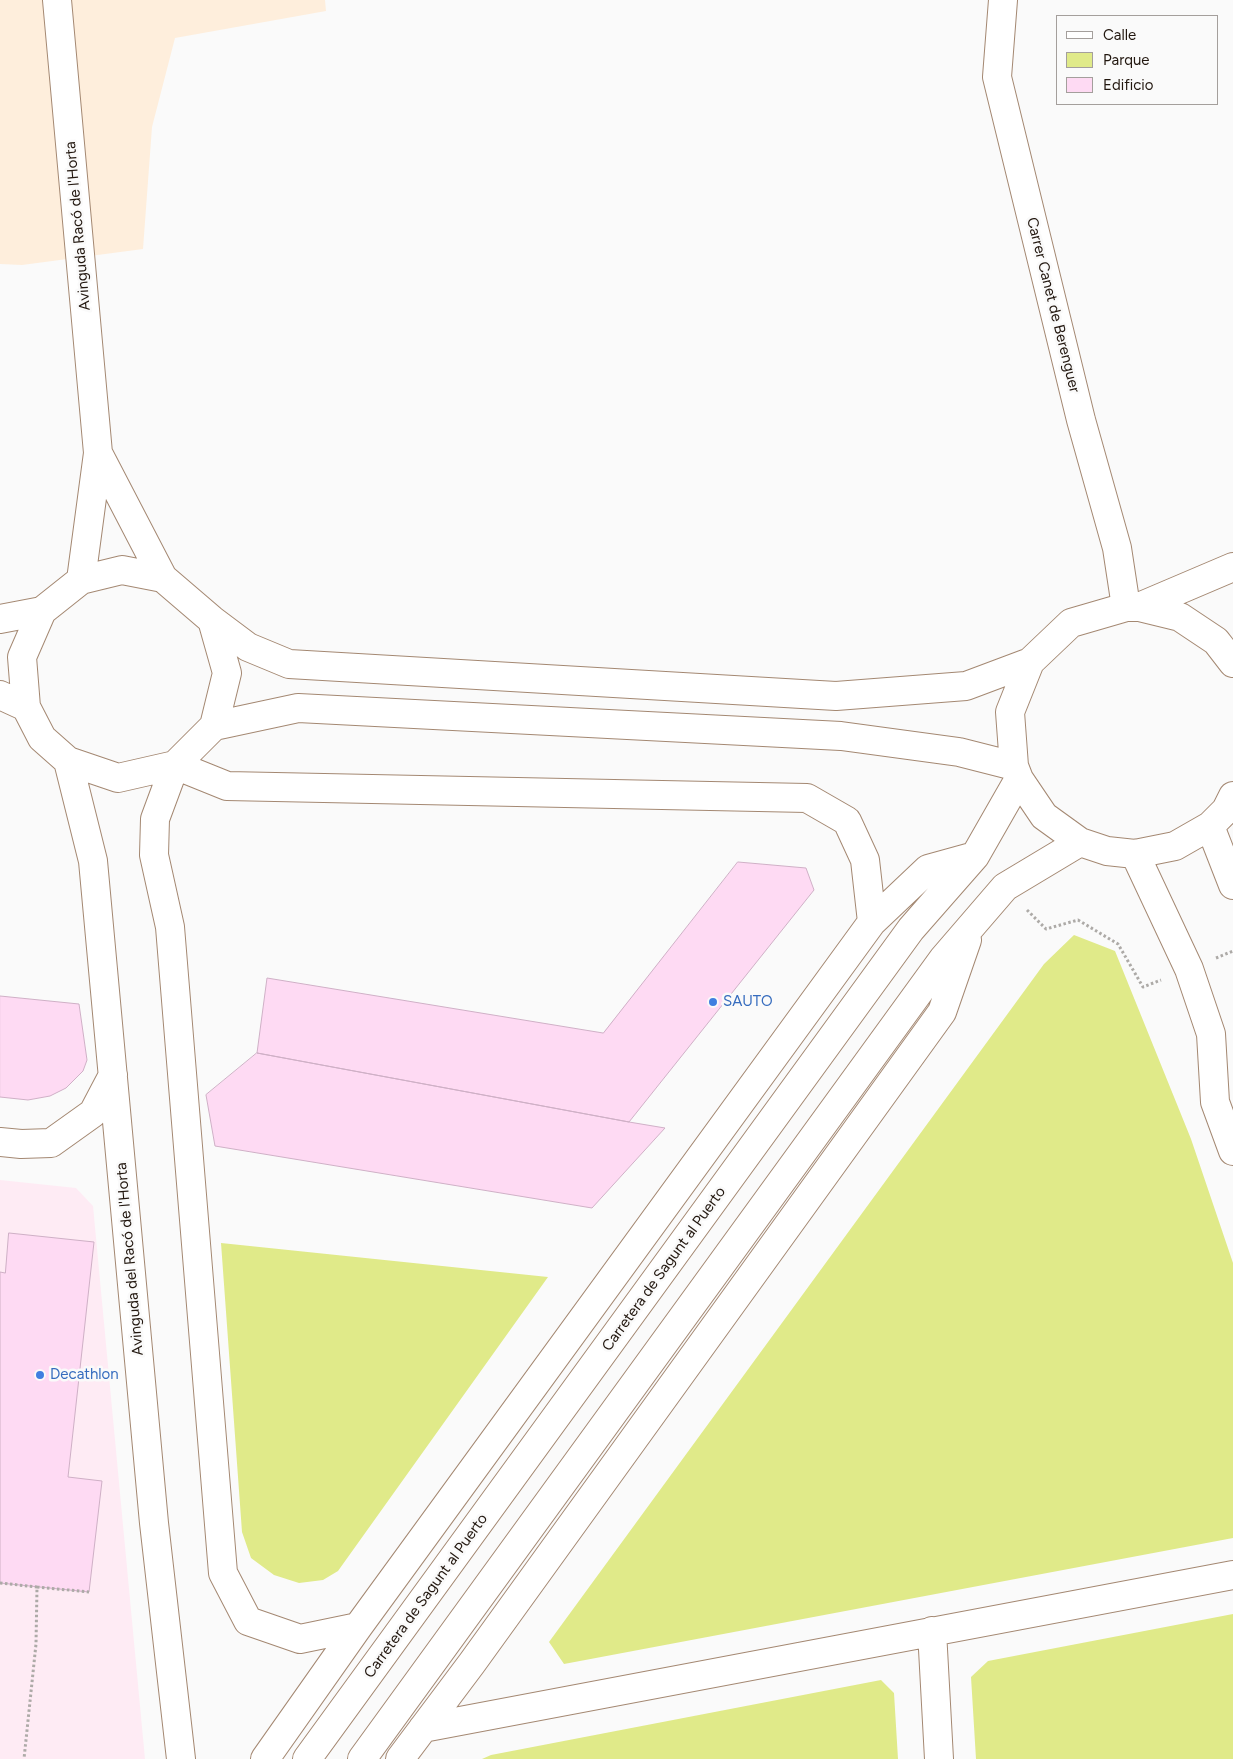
<!DOCTYPE html>
<meta charset="utf-8">
<style>
body{margin:0}
#map{position:relative;width:1233px;height:1759px;overflow:hidden;background:#fafafa;font-family:Figtree,sans-serif}
canvas{display:block}
.legend{position:absolute;left:1056px;top:15px;width:162px;height:90px;box-sizing:border-box;background:#fafafa;border:1px solid #a49f9c;margin:0;padding:6px 9px;list-style:none;font-size:15px;color:#22170f}
.legend li{display:flex;align-items:center;gap:10px;height:25px}
.legend b{width:25px;border:1px solid #a49f9c}
</style>
<div id="map">
<canvas width="1233" height="1759"></canvas>
<ul class="legend">
<li><b style="height:6px;background:#fff"></b>Calle</li>
<li><b style="height:14px;background:#e0ea89"></b>Parque</li>
<li><b style="height:14px;background:#fedaf3"></b>Edificio</li>
</ul>
</div>
<script>
const context = document.querySelector('canvas').getContext('2d');
context.lineJoin = 'round';
function paint(path, color) {
  context.fillStyle = color;
  context.fill(path, 'evenodd');
}
function strokePath(path, color, width, dash) {
  context.strokeStyle = color;
  context.lineWidth = width;
  context.lineCap = dash ? 'butt' : 'round';
  context.setLineDash(dash || []);
  context.stroke(path);
}
function write(font, color, halo, rows, align = 'center') {
  context.font = font + ' Figtree,sans-serif';
  context.lineWidth = 5;
  context.setLineDash([]);
  context.textBaseline = 'middle';
  context.strokeStyle = halo;
  context.fillStyle = color;
  for (const [text, x, y, turn = 0] of rows) {
    context.save();
    context.translate(x, y);
    context.rotate((+turn || 0) * Math.PI / 180);
    context.textAlign = isNaN(turn) ? turn : align;
    if (halo) context.strokeText(text, 0, 0);
    context.fillText(text, 0, 0);
    context.restore();
  }
}
const commercial = new Path2D(`
 M0,1180L76,1188L93,1206L145,1759H0Z`);
const industrial = new Path2D(`
 M0,0H325L326,11L175,38L152,127L143,249L22,265L0,264Z`);
const green = new Path2D(`
 M1074,935L1115,951L1191,1139L1233,1263V1538L564,1664L549,1642L1044,964Z
 M221,1243L548,1277L338,1571L323,1580L299,1583L274,1575L251,1558L242,1532Z
 M1233,1614V1759H976L971,1677L988,1661Z
 M881,1680L894,1693L898,1759H482L491,1755Z`);
const building = new Path2D(`
 M738,862L806,868L814,890L629,1122L257,1053L267,978L603,1033Z
 M0,996L79,1004L87,1060L83,1071L66,1088L50,1096L28,1100L0,1097Z
 M257,1053L629,1122L665,1128L592,1208L215,1146L206,1095Z
 M9,1233L94,1242L68,1477L102,1481L89,1592L0,1583V1272L5,1273Z`);
const path = new Path2D(`
 M1027,910L1046,929L1078,920L1118,944L1143,987L1161,980
 M1216,958L1233,951
 M0,1583L37,1587L36,1644L24,1759
 M37,1587L89,1592`);
const minor = new Path2D(`
 M57,0L98,453L81,580
 M1003,0L997,77L1081,420L1117,548L1126,607
 M98,453L163,578
 M1139,607L1233,567
 M0,619L42,611
 M212,620L227,673L214,726L175,765L118,778L68,761L42,738L26,707L22,657L42,611L81,580L122,570L163,578L212,620L248,647L289,664L836,696L966,686L1030,662L1071,623L1126,607H1139L1180,617L1216,641L1233,663
 M1030,662L1010,712L1014,766L1019,779L1044,816L1080,842L1107,851L1135,854L1175,846L1210,826L1226,810L1233,796
 M0,695L26,707
 M214,726L298,708L841,736L959,752L1014,766
 M68,761L93,861L154,1523L181,1759
 M175,765L155,819L154,855L170,927L223,1573L248,1621L300,1639L358,1627
 M175,765L227,786L807,798L847,821L865,860L872,922
 M1210,826L1233,885
 M1135,854L1189,969L1211,1034L1215,1102L1233,1151
 M0,1142L21,1144L51,1143L93,1113L113,1075
 M932,1631L939,1759
 M423,1728L1233,1575
 M265,1759L358,1627L872,922L928,869L975,856
 M307,1759L911,929L975,856L1019,779
 M362,1759L943,959L1005,887L1080,842
 M400,1759L472,1663L942,1012L967,940`);
const markers = [
 [713,1002,5,"#3f7fe0"],
 [40,1375,5,"#3f7fe0"]
];
const streetNames = [
 ["Avinguda Racó de l'Horta",78,226,-95],
 ["Carrer Canet de Berenguer",1053,305,76],
 ["Avinguda del Racó de l'Horta",130,1259,-95],
 ["Carretera de Sagunt al Puerto",664,1269,-54],
 ["Carretera de Sagunt al Puerto",426,1596,-54]
];
const shopNames = [
 ["SAUTO",723,1002],
 ["Decathlon",50,1375]
];
paint(commercial, '#feebf4');
paint(industrial, '#feeedc');
paint(green, '#e0ea89');
paint(building, '#fedaf3');
strokePath(building, '#cfb0c6', 1);
strokePath(minor, '#a48872', 30);
strokePath(path, '#adaaa7', 3, [2.5, 2.5]);
strokePath(minor, '#fff', 28);
for (const [x, y, r, color] of markers) {
  const dot = new Path2D();
  dot.arc(x, y, r, 0, 2 * Math.PI);
  context.fillStyle = color;
  context.fill(dot);
  strokePath(dot, '#fafafa', 2);
}
write('15px', '#22170f', '#fafafa', streetNames);
write('15px', '#366cbe', '#fafafa', shopNames, 'left');
</script>
